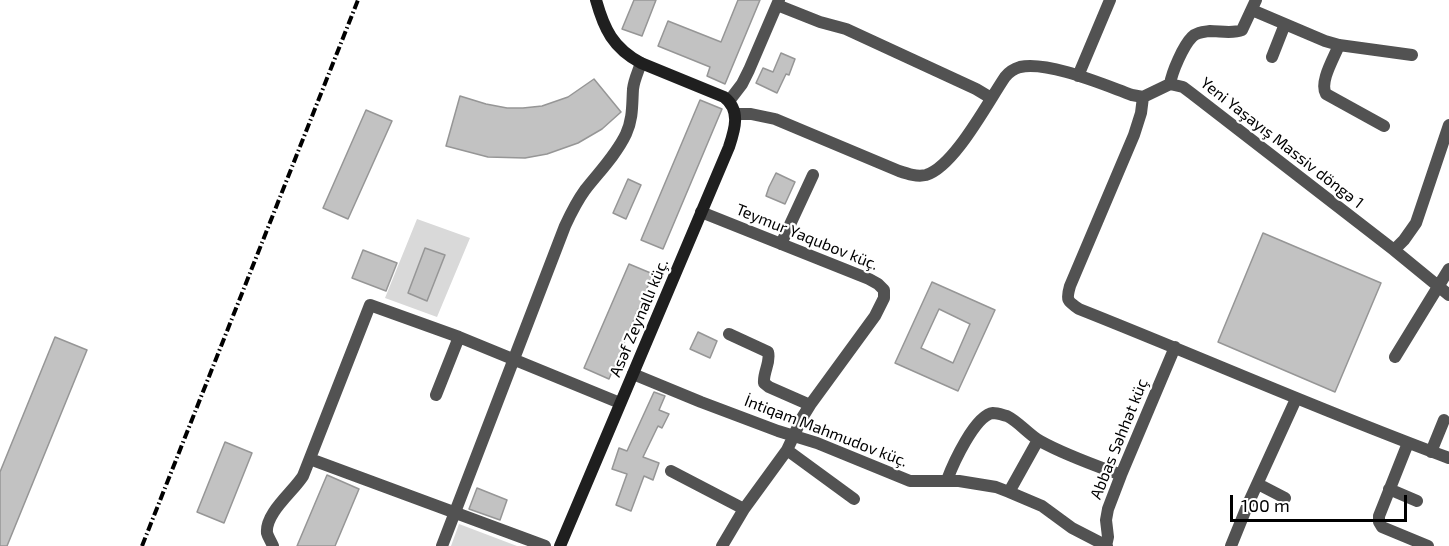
<!DOCTYPE html>
<meta charset="utf-8">
<style>
body{margin:0}
#map{position:relative;width:1449px;height:546px;overflow:hidden;background:#fff;font-family:"Exo 2",sans-serif}
canvas{display:block}
.scale{position:absolute;left:1230px;top:495px;width:177px;height:27px;box-sizing:border-box;border:3px solid #000;border-top:0;padding-left:8px;font-size:18px;line-height:21px;white-space:nowrap;color:#000;-webkit-text-stroke:4px #fff;paint-order:stroke}
</style>
<div id="map">
<canvas width="1449" height="546"></canvas>
<div class="scale">100 m</div>
</div>
<script>
const context = document.querySelector('canvas').getContext('2d');
context.lineJoin = 'round';
function paint(path, color) {
  context.fillStyle = color;
  context.fill(path, 'evenodd');
}
function strokePath(path, color, width, dash) {
  context.strokeStyle = color;
  context.lineWidth = width;
  context.lineCap = dash ? 'butt' : 'round';
  context.setLineDash(dash || []);
  context.stroke(path);
}
function write(font, color, halo, rows, align = 'center') {
  context.font = font + ' "Exo 2",sans-serif';
  context.lineWidth = 4.5;
  context.setLineDash([]);
  context.textBaseline = 'middle';
  context.strokeStyle = halo;
  context.fillStyle = color;
  for (const [text, x, y, turn = 0] of rows) {
    context.save();
    context.translate(x, y);
    context.rotate((+turn || 0) * Math.PI / 180);
    context.textAlign = isNaN(turn) ? turn : align;
    if (halo) context.strokeText(text, 0, 0);
    context.fillText(text, 0, 0);
    context.restore();
  }
}
const green = new Path2D(`
 M417,219L470,238L437,317L385,298Z
 M459,524L517,546H451Z`);
const building = new Path2D(`
 M634,0H656L642,36L622,29Z
 M738,0H760L725,84L707,76L710,67L658,46L668,21L721,42Z
 M781,53L795,59L789,75L786,74L777,93L756,83L763,68L773,72Z
 M594,79L621,112L602,129L578,143L547,154L525,158L488,157L446,146L460,96L486,104L507,108H523L542,106L568,97Z
 M700,100L722,109L663,249L641,240Z
 M366,110L392,121L348,219L323,208Z
 M776,173L795,182L785,204L766,196L769,187Z
 M628,179L641,185L626,219L613,213Z
 M1263,233L1381,283L1335,392L1218,342Z
 M425,248L445,255L427,301L408,293Z
 M363,250L397,263L386,291L352,278Z
 M629,264L653,274L609,379L584,368Z
 M932,282L995,310L958,391L895,363ZM939,309L970,324L953,363L921,348Z
 M698,332L717,341L710,358L690,349Z
 M55,337L87,350L7,546H0V472Z
 M654,392L665,396L659,410L669,414L662,428L658,426L643,457L659,463L653,480L644,476L631,511L616,505L627,474L612,469L619,448L627,451Z
 M225,442L252,453L224,523L197,512Z
 M327,475L359,489L335,546H297Z
 M477,488L507,500L500,520L469,509Z`);
const street = new Path2D(`
 M777,5L820,22L846,29L976,89L991,98
 M1252,10L1325,41L1339,45L1412,55
 M1339,45C1334,58 1319,82 1326,94L1384,126
 M1272,57L1285,24
 M1078,76L1110,0
 M1170,84C1172,72 1183,46 1192,37C1197,32 1203,32 1210,31C1220,31 1233,34 1242,30L1256,0
 M1143,97L1141,113L1134,135L1070,286C1066,300 1067,301 1079,309C1203,358 1324,412 1449,458
 M729,101L742,84L749,70L779,0
 M735,114H751L775,119L899,171C908,174 917,177 926,175C954,167 988,102 1005,77C1009,72 1013,69 1020,67C1049,61 1104,85 1132,95L1143,97L1170,84L1183,87L1191,93L1394,250L1449,295
 M701,212L869,279L878,284L884,290V298L875,316L810,405L802,418L787,450L744,509L722,546
 M781,244L813,175
 M1394,250L1404,240L1416,223L1449,125
 M729,334L768,352C771,362 763,372 764,383L769,387L810,405
 M1395,357L1449,269
 M633,374L701,402L778,431L817,443L910,481H959L996,487L1009,492L1042,506L1072,528L1107,546
 M436,395L459,337
 M1408,443L1379,516V522L1382,527L1428,546
 M787,450L854,499
 M1431,452L1444,420
 M310,459L545,546
 M671,471L744,509
 M947,480C953,464 975,415 993,413C997,413 1003,415 1007,416C1019,422 1028,434 1040,441C1065,455 1094,465 1121,475
 M1258,484L1285,498
 M1389,489L1417,501
 M1009,492L1038,440
 M273,546C271,541 268,537 267,533C265,513 293,492 303,476L370,305L459,337L620,403
 M442,546L565,226C571,213 577,201 585,190C599,172 616,155 626,134C633,119 632,105 633,89C634,80 638,72 641,63
 M1106,546L1108,537L1106,520L1108,509L1121,475L1175,347
 M1231,546L1248,504L1296,399`);
const secondary = new Path2D(`
 M560,546L729,147C735,129 741,110 724,97L641,63C613,48 604,29 596,0`);
const rail = new Path2D(`
 M142,546L358,0`);
const streetNames = [
 ["Yeni Yaşayış Massiv döngə 1",1282,143,38],
 ["Teymur Yaqubov küç.",807,237,22],
 ["Asəf Zeynallı küç.",639,318,-67],
 ["İntiqam Mahmudov küç.",826,431,21],
 ["Abbas Səhhət küç",1119,439,-68]
];
paint(green, '#d9d9d9');
paint(building, '#c2c2c2');
strokePath(building, '#969696', 1.5);
strokePath(street, '#525252', 12);
strokePath(secondary, '#1f1f1f', 12);
strokePath(rail, '#000', 4, [9, 3, 1.5, 3]);
write('16px', '#000', '#fff', streetNames);
</script>
